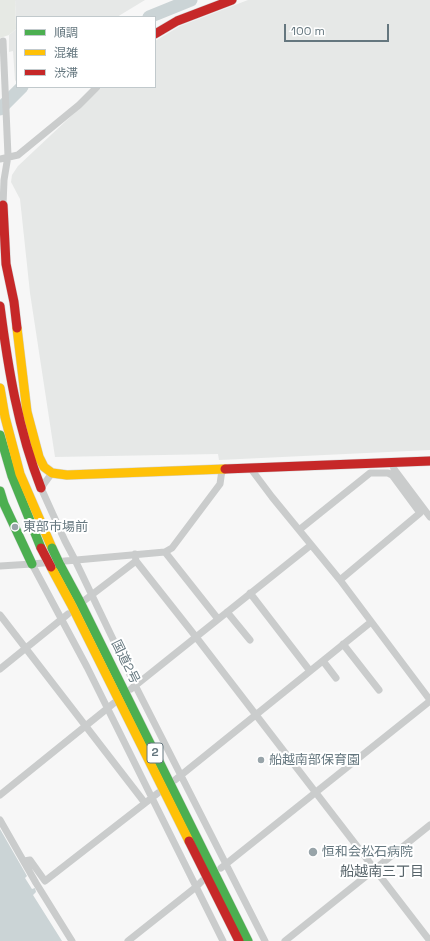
<!DOCTYPE html>
<meta charset="utf-8">
<style>
body{margin:0}
#map{position:relative;width:430px;height:941px;overflow:hidden;background:#f7f7f7;font-family:"Space Grotesk","Noto Sans JP",sans-serif}
canvas{display:block}
.legend{position:absolute;left:16px;top:16px;width:140px;height:72px;box-sizing:border-box;background:#fff;border:1px solid #c1c9cc;margin:0;padding:5px 7px;list-style:none;font-size:12px;color:#65777f}
.legend li{display:flex;align-items:center;gap:8px;height:20px}
.legend b{width:20px;border:1px solid #c1c9cc}
.scale{position:absolute;left:284px;top:24px;width:105px;height:18px;box-sizing:border-box;border:2px solid #65777f;border-top:0;padding-left:5px;font-size:12px;line-height:14px;white-space:nowrap;color:#65777f;-webkit-text-stroke:3px #fff;paint-order:stroke}
</style>
<div id="map">
<canvas width="430" height="941"></canvas>
<ul class="legend">
<li><b style="height:5px;background:#4caf50"></b>順調</li>
<li><b style="height:5px;background:#ffc107"></b>混雑</li>
<li><b style="height:5px;background:#c62828"></b>渋滞</li>
</ul>
<div class="scale">100 m</div>
</div>
<script>
const context = document.querySelector('canvas').getContext('2d');
context.lineJoin = 'round';
function paint(path, color) {
  context.fillStyle = color;
  context.fill(path, 'evenodd');
}
function strokePath(path, color, width, dash) {
  context.strokeStyle = color;
  context.lineWidth = width;
  context.lineCap = dash ? 'butt' : 'round';
  context.setLineDash(dash || []);
  context.stroke(path);
}
function write(font, color, halo, rows, align = 'center') {
  context.font = font + ' "Space Grotesk","Noto Sans JP",sans-serif';
  context.lineWidth = 4;
  context.setLineDash([]);
  context.textBaseline = 'middle';
  context.strokeStyle = halo;
  context.fillStyle = color;
  for (const [text, x, y, turn = 0] of rows) {
    context.save();
    context.translate(x, y);
    context.rotate((+turn || 0) * Math.PI / 180);
    context.textAlign = isNaN(turn) ? turn : align;
    if (halo) context.strokeText(text, 0, 0);
    context.fillText(text, 0, 0);
    context.restore();
  }
}
const built = new Path2D(`
 M15,0H145L117,17H17V83L15,80L13,51L9,52V35L16,29Z
 M248,0H430V450L219,460L218,454L55,457L30,293L20,199L11,182L12,175L18,166L102,87H155V41L180,26Z`);
const green = new Path2D(`
 M0,0H15L16,29L9,35L0,38Z`);
const water = new Path2D(`
 M0,829L27,876L25,878L32,889L35,888L36,892L33,895L62,941H0Z`);
const river = new Path2D(`
 M149,17L191,0
 M0,109L22,87`);
const street = new Path2D(`
 M3,41L8,156L4,180L3,205
 M0,159L18,155L79,105L97,87
 M392,462L394,469L430,517
 M251,469L272,497L340,580L430,700
 M52,473L41,488L65,541L75,560L135,685L265,941
 M299,530L370,473H388L392,475L420,513L340,580
 M165,552L218,619
 M135,554L136,561L196,637L430,941
 M32,564L87,667L223,941
 M0,566L32,564L165,552L172,548L220,484L222,470
 M250,593L310,671
 M85,600L136,561
 M227,612L250,640
 M0,615L145,803
 M343,644L379,690
 M323,661L336,678
 M0,669L68,614
 M131,689L311,545
 M175,780L371,622
 M0,795L114,703
 M0,820L36,883L72,941
 M24,861L30,860L45,881L158,793
 M221,868L430,701
 M128,941L196,887L202,881
 M285,941L430,825`);
const fast = new Path2D(`
 M0,435L12,476L41,548
 M0,491L4,504L32,564
 M60,565L80,602L248,941`);
const slow = new Path2D(`
 M17,328L27,412L39,457L44,467L52,473L67,475L225,469
 M0,388L5,417L20,474L52,548
 M51,567L71,604L189,841`);
const jam = new Path2D(`
 M155,34L177,21L232,0
 M3,205L6,264L14,302L17,328
 M0,306C8,368 18,429 41,488
 M225,469L430,461
 M189,841L239,941`);
const fastBridge = new Path2D(`
 M52,548L60,565`);
const jamBridge = new Path2D(`
 M41,548L51,567`);
const markers = [
 [15,527,4,"#98a4a9"],
 [261,760,4,"#98a4a9"],
 [313,852,5,"#98a4a9"]
];
const shields = [
 [155,753,16]
];
const shieldNames = [
 ["2",155,753]
];
const poiNames = [
 ["東部市場前",23,527],
 ["船越南部保育園",269,760],
 ["恒和会松石病院",322,852]
];
const streetNames = [
 ["国道2号",125,662,64]
];
const neighbourhoodNames = [
 ["船越南三丁目",382,872]
];
paint(built, '#e6e8e7');
paint(green, '#e6e9e4');
paint(water, '#cbd4d6');
strokePath(river, '#cbd4d6', 13);
strokePath(fast, '#d3d4d5', 10);
strokePath(slow, '#d3d4d5', 10);
strokePath(jam, '#d3d4d5', 10);
strokePath(street, '#cacccc', 7);
strokePath(fast, '#4caf50', 9);
strokePath(slow, '#ffc107', 9);
strokePath(jam, '#c62828', 9);
strokePath(fastBridge, '#d3d4d4', 10, []);
strokePath(jamBridge, '#d3d4d4', 10, []);
strokePath(fastBridge, '#4caf50', 9);
strokePath(jamBridge, '#c62828', 9);
for (const [x, y, r, color] of markers) {
  const dot = new Path2D();
  dot.arc(x, y, r, 0, 2 * Math.PI);
  context.fillStyle = color;
  context.fill(dot);
  strokePath(dot, '#fff', 1.5);
}
for (const [x, y, w] of shields) {
  const box = new Path2D();
  box.roundRect(x - w / 2, y - 10, w, 20, 3);
  context.fillStyle = '#fff';
  context.fill(box);
  strokePath(box, '#65777f', 1);
}
write('bold 12px', '#65777f', null, shieldNames);
write('13px', '#65777f', '#fff', poiNames, 'left');
write('13px', '#65777f', '#fff', streetNames);
write('14px', '#57646a', '#fff', neighbourhoodNames);
</script>
